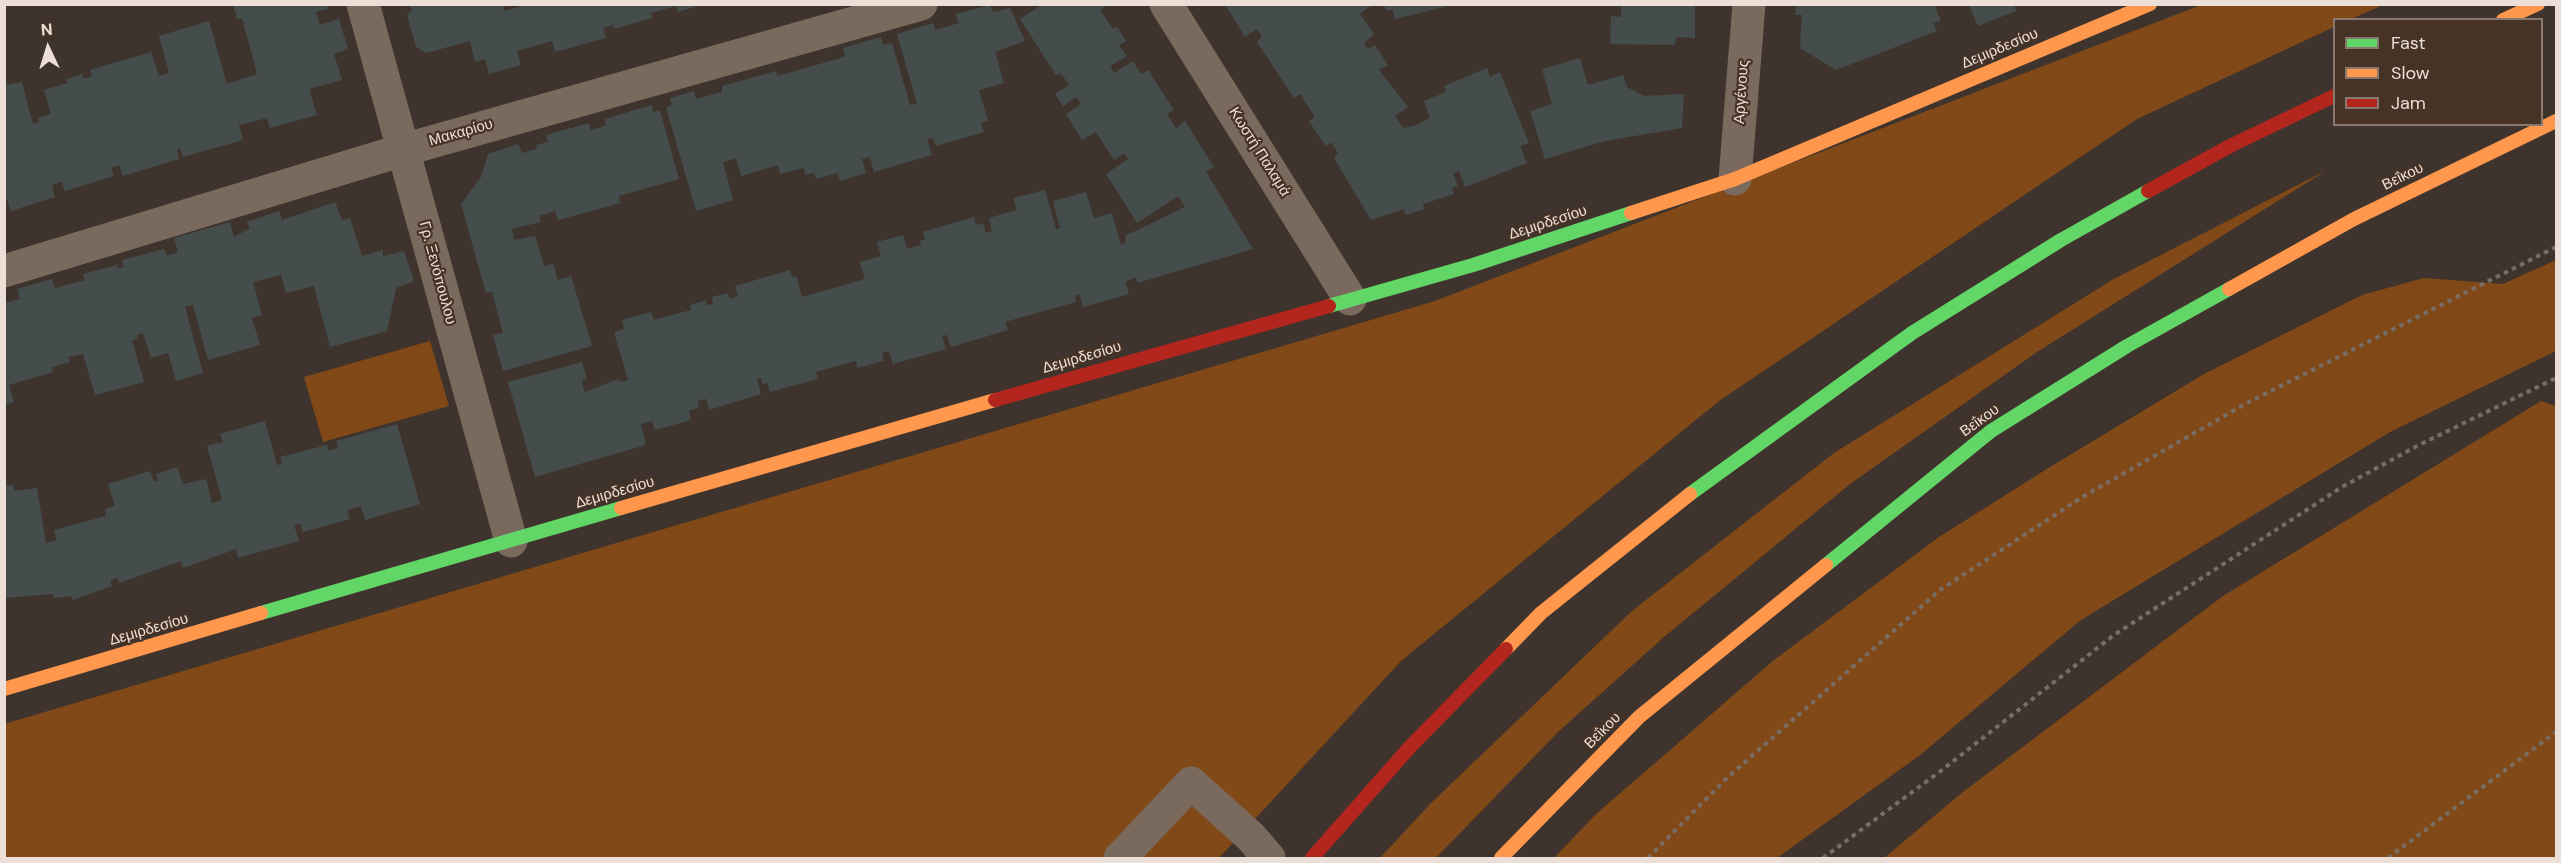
<!DOCTYPE html>
<meta charset="utf-8">
<style>
body{margin:0}
#map{position:relative;width:2561px;height:863px;overflow:hidden;background:#3f342d;font-family:"DM Sans",sans-serif}
canvas{display:block}
.frame{position:absolute;inset:0;border:6px solid #ebdfd7;pointer-events:none}
.legend{position:absolute;left:2333px;top:18px;width:210px;height:108px;box-sizing:border-box;background:#463326;border:2px solid #88786d;margin:0;padding:8px 10px;list-style:none;font-size:18px;color:#ebdfd7}
.legend li{display:flex;align-items:center;gap:12px;height:30px}
.legend b{width:30px;border:2px solid #88786d}
.north{position:absolute;left:18px;top:18px;width:60px;height:60px;-webkit-text-stroke:4px #463326;paint-order:stroke;rotate:356deg;font-size:16px;font-weight:700;line-height:24px;text-align:center;color:#ebdfd7}
.north::after{content:'';display:block;margin:auto;width:21px;height:27px;background:#ebdfd7;clip-path:polygon(50% 0,100% 100%,50% 72%,0 100%)}
</style>
<div id="map">
<canvas width="2561" height="863"></canvas>
<div class="frame"></div>
<ul class="legend">
<li><b style="height:8px;background:#63d668"></b>Fast</li>
<li><b style="height:8px;background:#ff974d"></b>Slow</li>
<li><b style="height:8px;background:#b3261e"></b>Jam</li>
</ul>
<div class="north">N</div>
</div>
<script>
const context = document.querySelector('canvas').getContext('2d');
context.lineJoin = 'round';
function paint(path, color) {
  context.fillStyle = color;
  context.fill(path, 'evenodd');
}
function strokePath(path, color, width, dash) {
  context.strokeStyle = color;
  context.lineWidth = width;
  context.lineCap = dash ? 'butt' : 'round';
  context.setLineDash(dash || []);
  context.stroke(path);
}
function write(font, color, halo, rows, align = 'center') {
  context.font = font + ' "DM Sans",sans-serif';
  context.lineWidth = 4.5;
  context.setLineDash([]);
  context.textBaseline = 'middle';
  context.strokeStyle = halo;
  context.fillStyle = color;
  for (const [text, x, y, turn = 0] of rows) {
    context.save();
    context.translate(x, y);
    context.rotate((+turn || 0) * Math.PI / 180);
    context.textAlign = isNaN(turn) ? turn : align;
    if (halo) context.strokeText(text, 0, 0);
    context.fillText(text, 0, 0);
    context.restore();
  }
}
const green = new Path2D(`
 M2201,5H2383L2351,19L2334,20V27L2137,119L1719,401L1401,661L1219,858H5L4,724L1435,301Z
 M2327,170L2037,352L1850,484L1664,637L1558,732L1436,858H1380L1430,804L1633,610L1834,453L2112,280Z
 M2556,260V351L2390,432L2081,620L1920,755L1777,858H1554L1595,815L1774,660L1939,537L2050,467L2204,374L2362,295L2424,278L2503,284Z
 M430,341L449,406L323,442L304,377Z
 M2541,401L2556,406V858H1884L1963,792L2223,596Z`);
const building = new Path2D(`
 M233,4H327L328,9L316,12L320,25L339,19L348,49L334,54L342,80L309,89L317,115L270,128L267,118L239,125L243,140L183,157L180,148L177,150L179,159L123,176L119,165L111,168L114,176L65,191L62,182L52,185L55,197L11,211L7,199L4,200V85L22,82L33,124L39,122L38,118L51,114L44,90L68,83L66,79L82,74L84,79L92,76L90,70L151,52L159,76L169,73L159,36L209,21L227,84L257,74L242,18L237,19Z
 M409,4H503L504,11L530,4L701,5L678,12L676,6L651,13L652,18L614,29L613,25L603,28L606,38L555,52L552,41L517,51L521,65L489,74L485,59L475,62L470,41L426,53L416,47L407,15L412,10Z
 M1043,4H1109L1100,10L1113,29L1117,27L1126,41L1119,45L1127,56L1110,66L1114,73L1133,61L1141,74L1148,70L1174,110L1167,114L1172,122L1176,128L1185,121L1214,167L1206,172L1253,249L1137,283L1136,277L1125,282L1129,294L1083,307L1079,294L1075,296L1076,302L1005,322L1008,330L951,347L947,335L942,336L946,349L893,364L889,351L882,353L884,361L857,368L856,361L816,372L818,379L770,392L767,383L763,384L761,378L757,379L761,394L709,410L706,399L697,401L699,408L689,411L691,420L655,430L652,421L641,424L646,445L535,477L508,382L582,362L587,379L582,380L584,392L619,379L620,382L628,380L614,332L624,329L622,320L651,312L654,320L691,310L690,305L706,300L707,305L713,304L712,297L728,293L730,299L738,296L735,286L790,270L792,277L796,276L802,297L865,279L860,262L881,256L877,242L903,235L907,249L921,245L920,241L925,239L923,232L974,217L976,225L983,223L986,233L992,231L989,218L1017,210L1013,198L1045,190L1056,229L1060,228L1053,201L1086,192L1094,218L1112,213L1121,245L1126,242L1125,236L1185,207L1178,196L1137,223L1106,174L1128,159L1124,153L1114,160L1096,132L1082,140L1066,114L1081,104L1076,97L1063,106L1055,94L1069,85L1061,73L1056,75L1020,19Z
 M1225,4H1373L1360,14L1374,34L1364,43L1368,49L1375,45L1388,65L1379,70L1408,107L1395,116L1403,128L1417,125L1430,118L1424,101L1446,92L1444,86L1487,68L1490,77L1500,72L1529,143L1520,146L1527,163L1465,187L1459,171L1453,174L1458,186L1452,188L1454,194L1423,204L1424,209L1406,215L1404,209L1371,220L1334,158L1338,153L1331,142L1326,147L1309,121L1315,117L1300,94L1294,98L1257,42L1262,37L1257,29L1245,37Z
 M1384,4H1453V5L1395,19L1393,10H1386Z
 M1621,4H1695V38L1676,37L1675,45L1610,44L1611,16L1621,17Z
 M1796,4H1934L1941,21L1933,23L1937,31L1836,70L1800,48L1802,15H1795Z
 M1968,4H2014L2016,11L1978,26Z
 M990,5L993,12L1010,8L1025,41L995,52L1004,83L979,90L988,121L981,123L984,132L936,146L933,138L927,139L932,155L874,172L870,157L862,159L866,173L840,181L838,173L816,179L814,173L806,175L803,168L780,174L778,165L741,176L736,158L723,162L733,200L696,211L666,107L672,105L670,98L694,91L696,99L722,92V86L776,71L777,76L841,58L845,56L843,48L881,37L883,45L892,43L910,105L917,104L897,34L933,23L935,30L959,23L956,14Z
 M1580,58L1588,85L1623,75L1627,87L1644,96L1684,94L1682,128L1605,141L1545,159L1530,111L1552,104L1542,69Z
 M652,105L653,112L660,110L679,179L619,196L620,203L558,220L555,211L539,216L541,222L512,229L514,240L535,236L544,266L553,264L558,280L571,276L592,346L503,371L493,335L503,333L492,292L486,293L461,204L481,177L488,154L518,144L522,153L537,149L536,145L548,142L546,135L589,123L591,130L599,128L606,125L605,119Z
 M335,202L342,220L350,218L362,256L383,250V256L404,251L414,281L396,288L387,331L330,347L314,286L286,293L281,275L253,282L262,315L252,318L260,345L208,360L193,305L185,307L203,373L176,381L168,353L151,358L143,333L137,335L138,339L132,340L144,382L95,395L83,354L68,357L70,362L52,367L53,372L9,385L14,402L4,405V303L20,299L17,289L52,279L55,288L85,280L83,274L117,265L118,269L124,267L122,260L164,249L167,256L178,252L174,238L230,222L234,237L250,228L247,222L279,211L282,220Z
 M265,421L277,465L282,464L280,457L327,445L329,451L338,448L336,441L397,424L420,504L365,520L361,506L347,510L350,519L303,532L300,523L294,525L299,541L238,558L236,549L183,568L181,561L119,583L117,578L110,580L112,586L73,600L71,596L54,598L53,594L4,598V486L13,485L14,491L37,488L46,543L56,540L54,530L106,516L105,509L115,506L108,484L150,471L154,482L158,480L156,474L177,467L183,484L206,479L212,503L222,500L207,446L223,442L220,434Z`);
const path = new Path2D(`
 M1648,858L1728,777L1940,590L2084,496L2247,403L2556,247
 M1823,858L1942,770L2114,635L2342,487L2417,446L2556,378
 M2388,858L2556,732`);
const street = new Path2D(`
 M363,4L511,541
 M1166,4L1350,299
 M1735,179L1749,4
 M4,271L403,150L921,4
 M1120,858L1191,783L1251,837L1269,858`);
const fast = new Path2D(`
 M1329,306L1473,265L1631,213
 M1690,494L1912,333L2061,240L2148,191
 M1826,565L1991,431L2127,346L2229,289
 M261,613L621,508`);
const slow = new Path2D(`
 M2503,20L2538,4
 M1631,213L1735,179L2150,4
 M2229,289L2354,219L2556,121
 M621,508L995,400
 M1506,649L1541,613L1690,494
 M4,689L261,613
 M1501,858L1639,717L1826,565`);
const jam = new Path2D(`
 M2148,191L2232,145L2334,96
 M995,400L1329,306
 M1312,858L1409,748L1506,649`);
const streetNames = [
 ["Δεμιρδεσίου",2000,49,-23],
 ["Αργένους",1742,92,-86],
 ["Μακαρίου",461,133,-16],
 ["Κωστή Παλαμά",1259,152,58],
 ["Βεΐκου",2403,177,-26],
 ["Δεμιρδεσίου",1548,223,-18],
 ["Γρ. Ξενόπουλου",437,273,75],
 ["Δεμιρδεσίου",1082,358,-16],
 ["Βεΐκου",1980,421,-36],
 ["Δεμιρδεσίου",615,493,-16],
 ["Δεμιρδεσίου",149,630,-16],
 ["Βεΐκου",1603,731,-45]
];
paint(green, '#814917');
paint(building, '#454d4c');
strokePath(path, '#796d64', 4, [4.5, 4.5]);
strokePath(street, '#7a6a5e', 33);
strokePath(fast, '#63d668', 14);
strokePath(slow, '#ff974d', 14);
strokePath(jam, '#b3261e', 14);
write('15px', '#ebdfd7', '#463326', streetNames);
</script>
